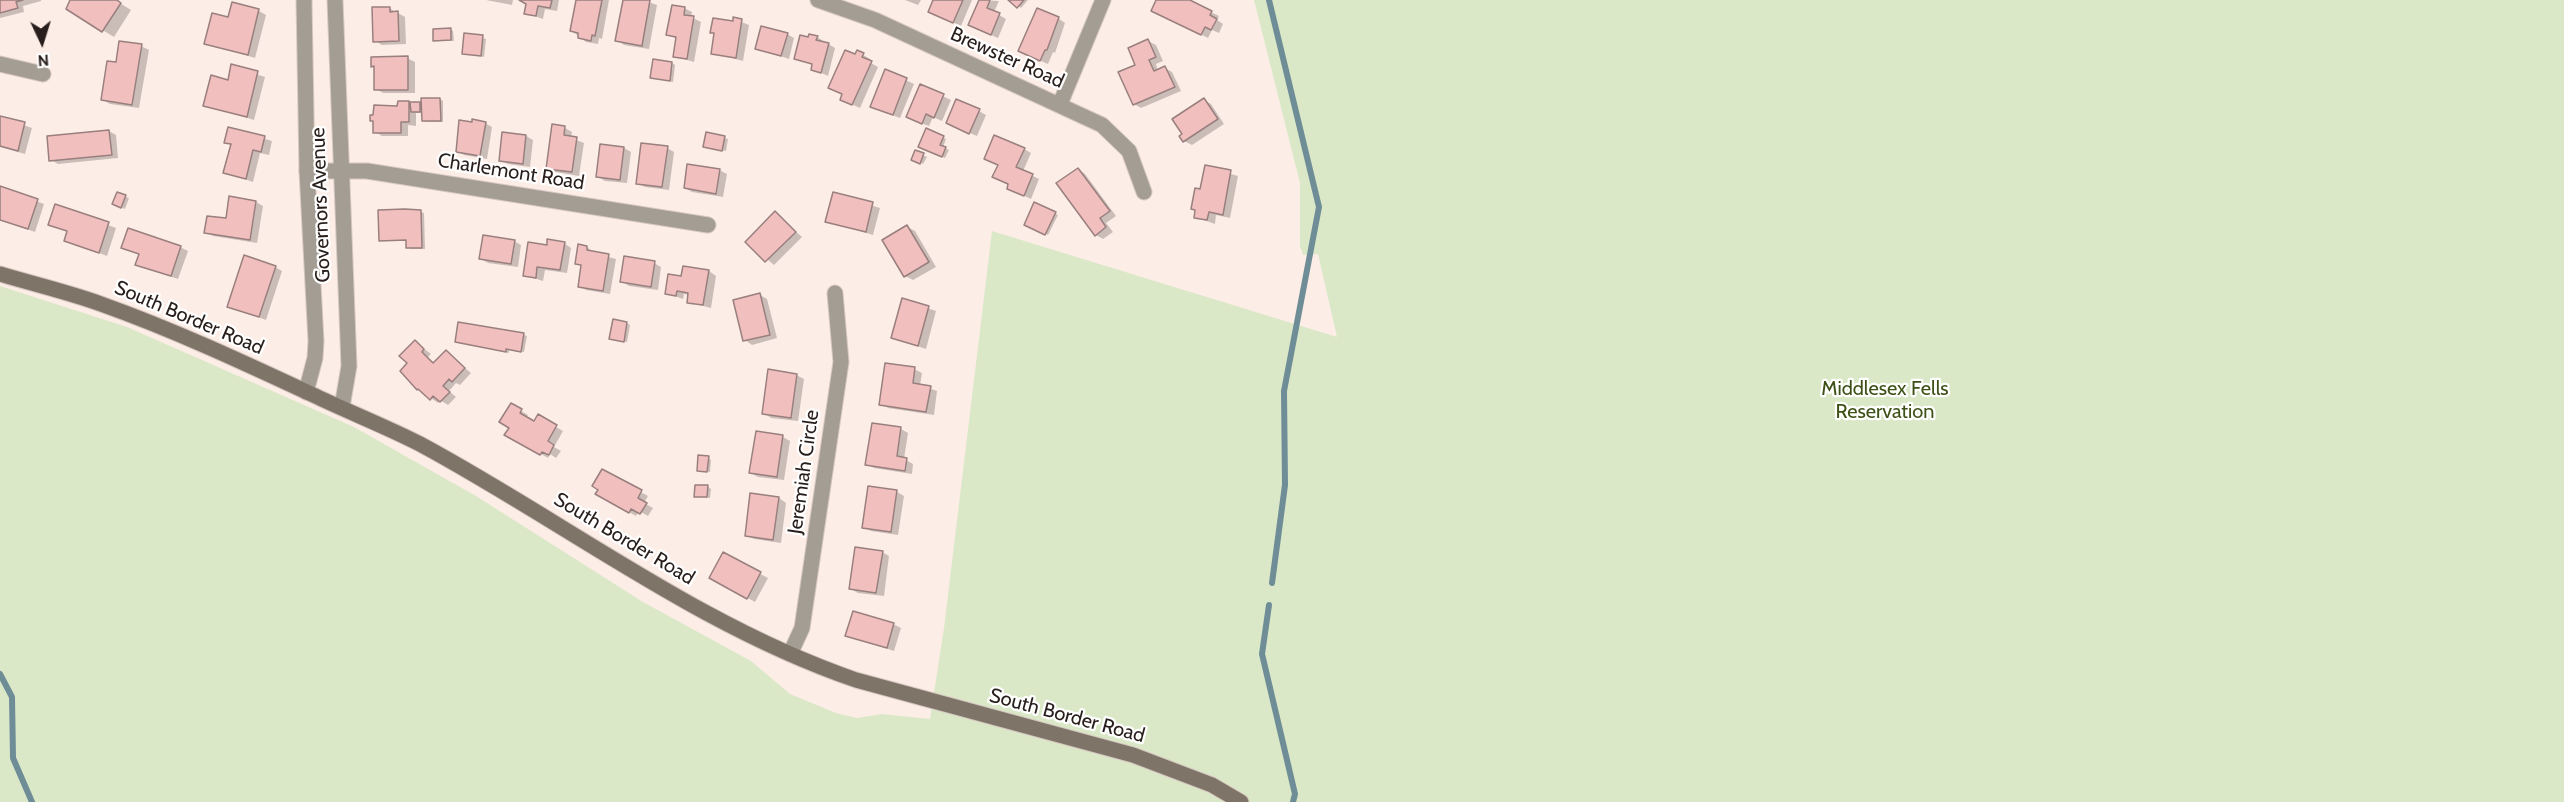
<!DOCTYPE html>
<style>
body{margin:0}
#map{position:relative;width:2564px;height:802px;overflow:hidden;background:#fdede7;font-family:Cabin,sans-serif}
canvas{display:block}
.north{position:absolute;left:12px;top:12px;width:60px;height:60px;-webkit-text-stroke:4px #fff;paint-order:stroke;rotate:176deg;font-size:16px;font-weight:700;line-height:24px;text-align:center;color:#281e1b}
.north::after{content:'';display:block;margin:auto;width:21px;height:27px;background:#281e1b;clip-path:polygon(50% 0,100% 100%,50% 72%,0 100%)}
</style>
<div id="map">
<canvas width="2564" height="802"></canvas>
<div class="north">N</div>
</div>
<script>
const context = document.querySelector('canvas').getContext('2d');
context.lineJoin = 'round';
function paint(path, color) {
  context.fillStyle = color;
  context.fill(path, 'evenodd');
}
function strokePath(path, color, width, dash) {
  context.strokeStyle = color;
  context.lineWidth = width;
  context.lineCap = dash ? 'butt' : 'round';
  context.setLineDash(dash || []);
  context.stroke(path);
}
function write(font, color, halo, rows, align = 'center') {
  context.font = font + ' Cabin,sans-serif';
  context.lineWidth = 4.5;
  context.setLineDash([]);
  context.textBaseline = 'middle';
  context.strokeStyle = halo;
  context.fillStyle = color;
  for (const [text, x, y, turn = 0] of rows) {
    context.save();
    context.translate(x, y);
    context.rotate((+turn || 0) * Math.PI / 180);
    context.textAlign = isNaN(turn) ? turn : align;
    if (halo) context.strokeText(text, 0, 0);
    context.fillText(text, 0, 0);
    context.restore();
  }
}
const green = new Path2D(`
 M1254,0H2564V802H0V286L127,327L354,427L476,496L643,602L751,661L790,694L836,713L857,718L882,714L930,719L944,628L992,231L1337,337L1318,254L1303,255L1300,246V183Z`);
const shadow = new Path2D(`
 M0,0H41V1L23,6L24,12L0,18Z
 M73,0H115L131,10L114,37L68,9Z
 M486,0H513L512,5Z
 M520,0H559L557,11L545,9L543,19L526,13L527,6Z
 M577,0H609L602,39L599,38L598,44L586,42L572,31Z
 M624,0H643L657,5L649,49L624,45L617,40Z
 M905,0H921L918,5Z
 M935,0H972L961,26L937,15Z
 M980,0L999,1L994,12L1006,19L998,38L977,29Z
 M1010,0H1028L1021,8Z
 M1157,0H1186L1219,16L1217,20L1223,24L1219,33L1212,30L1208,38L1160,14Z
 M389,8L405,17L406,44L382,45L375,41Z
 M684,8L692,12L691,17L701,22L694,62L674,56L677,39L668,35Z
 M259,11L266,15L255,58L206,43L229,19Z
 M1058,18L1065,23L1055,53L1053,52L1048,64L1027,55Z
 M734,19L749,25L743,61L713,53L716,34L712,32L734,23Z
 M450,30L453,31L454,41L435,40Z
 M465,34L486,39L484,57L463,53Z
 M787,34L794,38L789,59L757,48Z
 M817,37L835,48L828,76L813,69L814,65L795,58Z
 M1148,41L1156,45L1163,61L1156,64L1158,71L1165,68L1172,72L1181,91L1141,108L1134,104L1137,65Z
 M141,46L149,50L139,108L110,104L103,100L117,64Z
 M858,52L870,59L869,62L878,67L860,108L849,103Z
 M407,58L415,62V93H383L376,89L375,68L372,66Z
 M672,63L675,65L673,82L652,77Z
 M232,66L265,77L254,120L205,105L229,82Z
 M886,71L914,84L900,118L879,110Z
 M921,86L951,100L942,121L933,117L929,126L915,121Z
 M440,99L443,101V122H426L423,120V113H416V126L408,125V136H382L375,132V122L372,120L409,102L423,106Z
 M1204,100L1211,104L1224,124L1192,145L1184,141Z
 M979,111L986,115L977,136L955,127Z
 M0,117L32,128L25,154L0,147Z
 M485,123L492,127L487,159L464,155L457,151Z
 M553,126L565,128L572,132L571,138L584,143L579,176L555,172L548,168Z
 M229,128L272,141L269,155L260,153L253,182L225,172L232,146L225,142Z
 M927,130L946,139L943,147L949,150L945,158L922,148Z
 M109,131L116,135L118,158L58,164L51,160Z
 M504,133L526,136L533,140L530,167L508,164L500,160Z
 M707,134L728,139L726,151L708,148Z
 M601,145L624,148L631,152L627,183L605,181L597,176Z
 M667,148L674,152L669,190L645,187L637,183Z
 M1024,149L1031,153L1023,171L1039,179L1031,199L1016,192L999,165Z
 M916,152L927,157L923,164L913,159Z
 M1206,167L1238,176L1230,218L1216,215L1215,224L1195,217Z
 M1078,169L1085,174L1116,216L1106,223L1113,232L1103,239L1096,235Z
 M719,170L727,174L723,197L692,192L685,188Z
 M0,188L44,204L35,232L0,220Z
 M117,194L129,198L125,209L116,205Z
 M834,194L880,208L873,235L827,221Z
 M230,198L256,202L263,206L257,243L213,236L206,232L227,220Z
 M1035,204L1058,215L1048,235L1025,224Z
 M55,206L116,228L107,256L65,240L68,232L49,224Z
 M420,212L424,213L425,249H411L407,247V241L380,240Z
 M775,213L802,237L774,265L747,242Z
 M907,227L915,231L936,267L913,280L905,276Z
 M514,241L521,245L518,267L488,263L480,258Z
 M564,243L571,248L567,273L545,270L543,281L524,275L548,246Z
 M180,247L188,251L178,279L144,268L137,264L140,255L123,248Z
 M587,247L594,253L616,259L610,294L586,290L579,286L582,266L576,263Z
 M654,263L661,267L658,290L629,286L622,281Z
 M275,267L282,271L266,320L229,306Z
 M709,271L716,276L711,308L688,302L689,295L684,294L683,299L666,293L682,278Z
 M760,295L767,299L777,338L752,345L745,340Z
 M904,300L936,311L926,349L893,338Z
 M627,323L630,325L627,342L611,338Z
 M524,335L527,336L524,352L509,350V353L460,343Z
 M415,342L431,354L428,357L435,364L446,352L471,373L460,385L456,383L449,391L456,397L448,405L440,400L438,403L418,389L409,363Z
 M914,369L922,373L920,385L937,391L934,415L888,408L881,404Z
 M796,375L804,379L798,421L771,418L764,413Z
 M511,405L528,415L526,418L535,423L538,417L563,431L554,447L561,451L556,458L550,454L548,458L506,434L511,427Z
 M901,429L908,433L904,459L913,464L912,474L874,468L867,464Z
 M757,433L783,437L790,441L784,480L758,477L751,473Z
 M708,458L711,460L710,472L698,470Z
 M602,471L648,496L644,503L653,508L648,516L639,511L636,516L597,494Z
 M708,487L711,489L710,498L696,496Z
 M869,488L897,492L904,496L898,535L871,531L863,527Z
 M779,498L786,503L781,543L754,539L746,535Z
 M882,552L889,556L884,596L858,593L851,589Z
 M723,554L768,578L755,602L711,578Z
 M893,624L901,628L894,651L847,635Z`);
const stream = new Path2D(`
 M1269,0L1319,207L1284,391L1285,485L1272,583
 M1269,605L1262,654L1295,794L1293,802
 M0,674L12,697L13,758L32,802`);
const building = new Path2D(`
 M0,0H23L16,2L18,8L0,13Z
 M70,0H117L121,3L102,32L66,9Z
 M519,0H552L550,8L538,6L536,16L524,14L526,4Z
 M576,0H602L595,36L592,35L591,41L578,38V33L570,31Z
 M623,0H650L642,46L615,41Z
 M933,0H963L953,23L928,12Z
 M979,0H990L987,8L1000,13L991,35L968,25Z
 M1008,0H1024L1017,8Z
 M1156,0H1190L1212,11L1210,15L1217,19L1211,30L1205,27L1201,35L1151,11Z
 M232,2L259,9L248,55L204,44L212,13L228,17Z
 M672,5L685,7L684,15L694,16L687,59L673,57L676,37L666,35Z
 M372,7H390V12L398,11L399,41L373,42Z
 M1037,8L1059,17L1047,50H1045L1040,61L1018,51Z
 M733,17L742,19L736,58L711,54L714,33H710L713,18L733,21Z
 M761,26L788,33L781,56L755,49Z
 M451,28V40L433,41V29Z
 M464,33L483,35L481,56L462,54Z
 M809,34L818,36L816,40L829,43L821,73L811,70L812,64L794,59L800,35L808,37Z
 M1148,39L1156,57L1149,60L1154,71L1165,66L1175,87L1133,105L1118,72L1135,65L1128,48Z
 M119,41L142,44L132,105L101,100L107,61L116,62Z
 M845,50L855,54L857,50L864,53L862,57L872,61L852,105L840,100L842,94L828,88Z
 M408,56V90H374V66L371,67V57Z
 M653,59L672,62L670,81L650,78Z
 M231,64L258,71L247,117L203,106L211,75L228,80Z
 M885,69L907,78L893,115L870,107Z
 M920,84L944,94L934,118L926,114L922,124L906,117Z
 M421,98H440L441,121H422Z
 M1204,98L1218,119L1183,142L1179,136L1182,134L1172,119Z
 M956,99L980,109L969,134L946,123Z
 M398,101H409V122H401V133H373V121H370V115H373L374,105L397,106Z
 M410,102H420V112H411Z
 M0,116L25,122L18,151L0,146Z
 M472,119L486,122L480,156L456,152L459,120L472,122Z
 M552,124L565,126L564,135L577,137L572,172L546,169Z
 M228,127L265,136L261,152L253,150L246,179L223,173L231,144L224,143Z
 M926,128L944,136L940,145L946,147L942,157L918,147Z
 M109,130L112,155L49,161L47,136Z
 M502,132L526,135L523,164L499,161Z
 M706,132L725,136L722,151L703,147Z
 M994,135L1025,148L1016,167L1033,174L1024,196L1007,189L1008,184L992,177L998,165L984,159Z
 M641,143L668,146L662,187L636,184Z
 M600,144L624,147L620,180L596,177Z
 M915,150L924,153L920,164L911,160Z
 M687,164L720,169L716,194L684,188Z
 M1205,165L1231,170L1223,215L1209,212L1207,220L1194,218L1195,210L1191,209L1195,188L1200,189Z
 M1078,168L1110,211L1100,218L1106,227L1095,236L1056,183Z
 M0,186L38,199L28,229L0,220Z
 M117,192L126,195L121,208L112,204Z
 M833,192L873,202L866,232L825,222Z
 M229,196L256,201L250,240L204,233L207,216L226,218Z
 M1034,202L1056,212L1045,235L1024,225Z
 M55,204L109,222L99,253L64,241L67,231L48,225Z
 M405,209L421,210L422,248H406V240L379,241L378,210Z
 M775,211L796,232L765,262L745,242Z
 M907,225L929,262L904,277L882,240Z
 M128,228L181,246L171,276L135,265L139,254L121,248Z
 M483,235L515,240L511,264L479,259Z
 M547,239L565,242L560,270L537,267L536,278L523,276L528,242L547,245Z
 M578,244L587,246V250L609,254L603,291L578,287L581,265L575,264Z
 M244,255L276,266L259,317L227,307Z
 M624,256L655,261L651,287L620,282Z
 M683,266L709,270L703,305L687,303L688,293L677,291L676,296L665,294L668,274L681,276Z
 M760,293L770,335L743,341L733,300Z
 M902,298L929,306L918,346L891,338Z
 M613,319L627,322L624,342L609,339Z
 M458,322L524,333L521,352L506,349V352L455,342Z
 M415,340L424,349L422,352L433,363L446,350L465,368L452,382L449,379L443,386L450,392L440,402L433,396L430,400L418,389L417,390L400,371L407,363L399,356Z
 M885,363L915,367L913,383L931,386L926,412L879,405Z
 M768,369L797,374L791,418L762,414Z
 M511,403L522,409L520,413L534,421L538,414L557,425L548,441L554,445L549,455L542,452L540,455L504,435L509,428L499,422Z
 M872,423L901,427L897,456L907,458L905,471L865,465Z
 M756,431L783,435L777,477L749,473Z
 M698,455L709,456L707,472L697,471Z
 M602,469L642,490L638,498L647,503L640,514L631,509L629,513L595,494L598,490L592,486Z
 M695,485H708L707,497H694Z
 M868,486L897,490L891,532L862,528Z
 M750,493L779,497L773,540L745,536Z
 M855,547L883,551L876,593L849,589Z
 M723,552L761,572L747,599L709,578Z
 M853,611L894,623L887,648L845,636Z`);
const minor = new Path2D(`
 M818,0L875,20L1102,125L1129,151L1144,192
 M0,64L43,74
 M1060,104L1103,0
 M307,171H367L708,225
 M790,654L802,628L841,362L835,293`);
const tertiary = new Path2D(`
 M304,0L307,171L316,341L315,358L306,392
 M335,0L349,366L342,407`);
const secondary = new Path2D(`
 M0,274C33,284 68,292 101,304C177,331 251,366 324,400C356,415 389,428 420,444C565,522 698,626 856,680L1133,755L1212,785L1241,802`);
const streetNames = [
 ["Brewster Road",1007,58,24],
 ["Charlemont Road",511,172,9],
 ["Governors Avenue",321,205,-92],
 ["South Border Road",189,318,23],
 ["Jeremiah Circle",804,472,-82],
 ["South Border Road",624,539,31],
 ["South Border Road",1067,716,15]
];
const parkNames = [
 ["Middlesex Fells",1885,389],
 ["Reservation",1885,412]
];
paint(green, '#dae8c7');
paint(shadow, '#0003');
strokePath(stream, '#6e8d97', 6);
paint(building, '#f1c0be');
strokePath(building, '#997f7e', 1.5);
strokePath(minor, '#d7c8c2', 17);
strokePath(tertiary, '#d7c8c2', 17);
strokePath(secondary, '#d7c8c2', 17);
strokePath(minor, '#a39d94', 15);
strokePath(tertiary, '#a39d94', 15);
strokePath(secondary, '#7e7568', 15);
write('20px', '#281e1b', '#fff', streetNames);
write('20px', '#3d5117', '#fff', parkNames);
</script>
